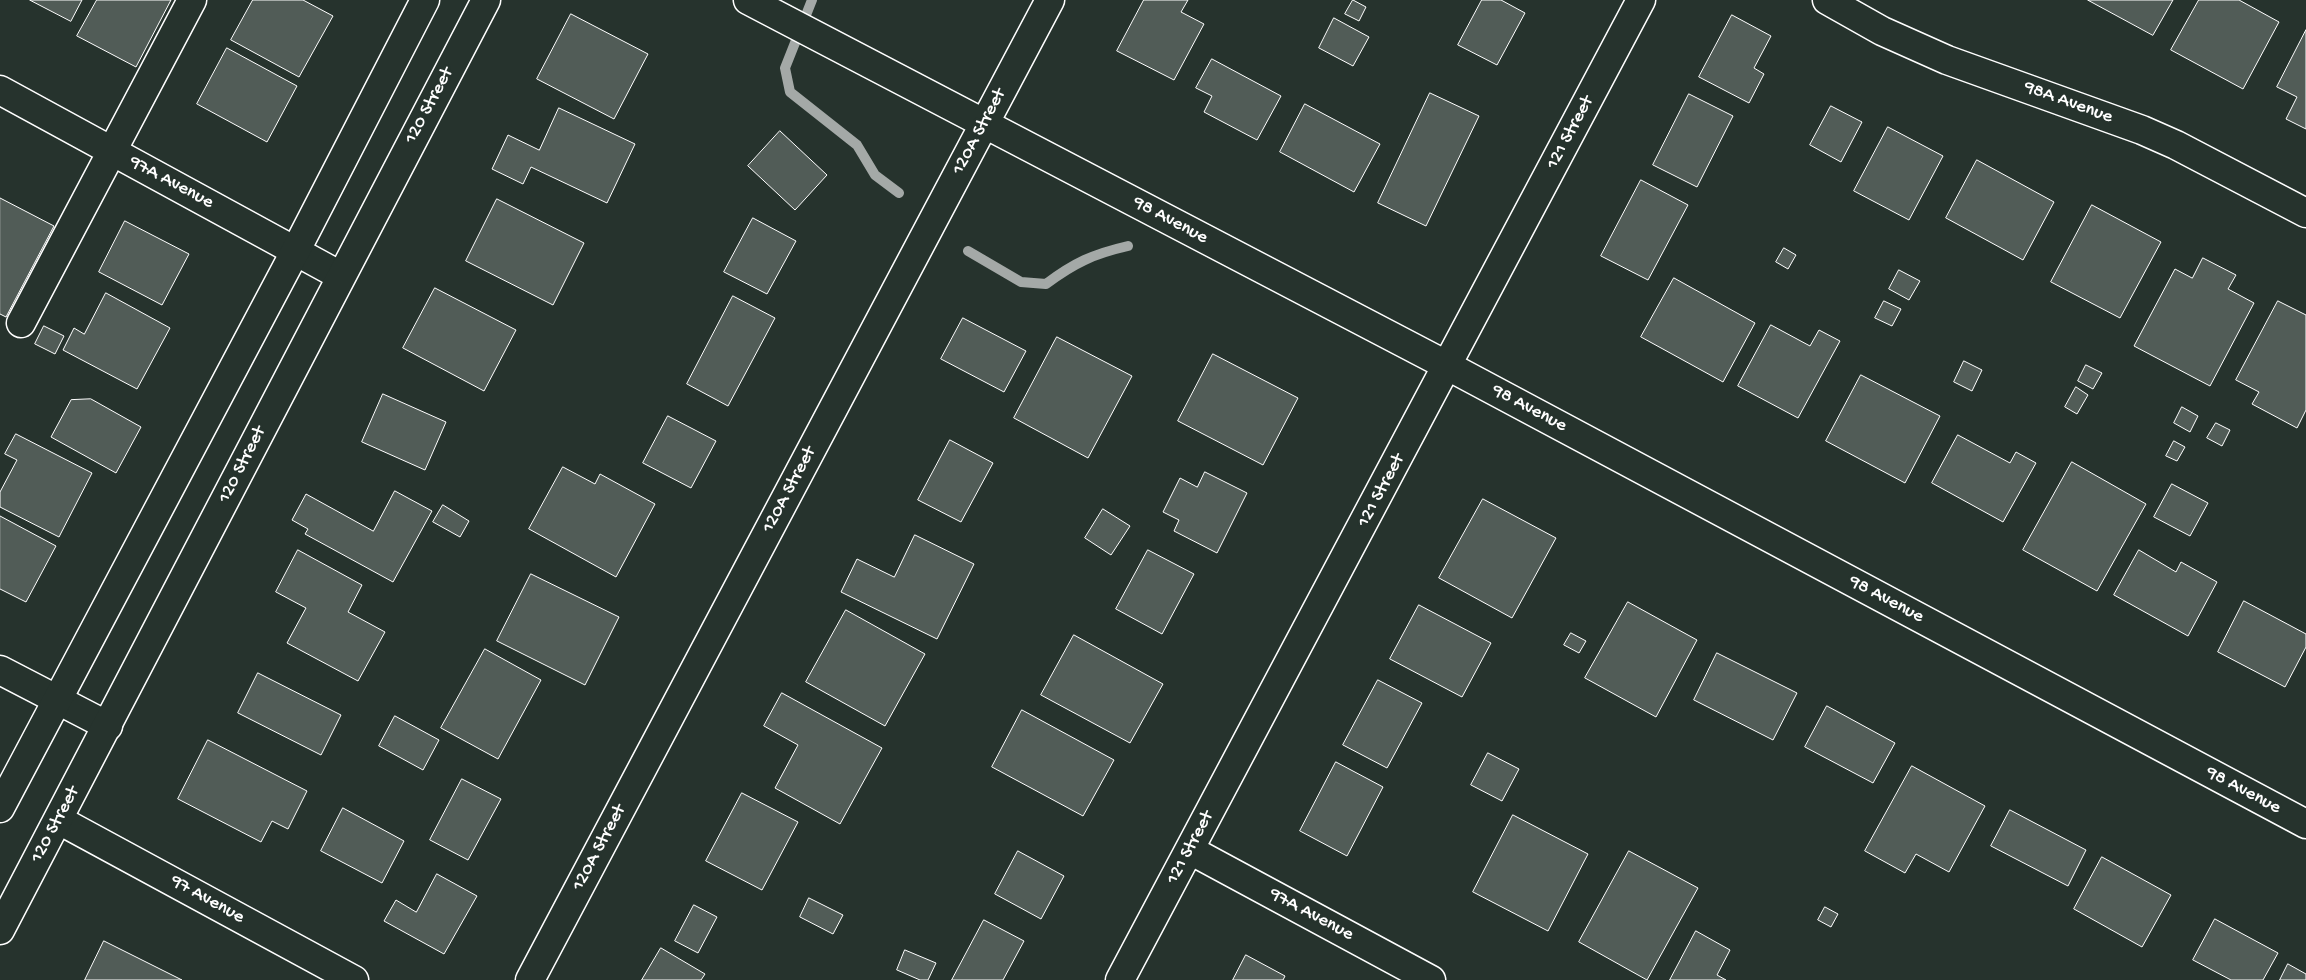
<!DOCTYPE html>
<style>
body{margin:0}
canvas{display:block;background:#26332d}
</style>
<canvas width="2306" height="980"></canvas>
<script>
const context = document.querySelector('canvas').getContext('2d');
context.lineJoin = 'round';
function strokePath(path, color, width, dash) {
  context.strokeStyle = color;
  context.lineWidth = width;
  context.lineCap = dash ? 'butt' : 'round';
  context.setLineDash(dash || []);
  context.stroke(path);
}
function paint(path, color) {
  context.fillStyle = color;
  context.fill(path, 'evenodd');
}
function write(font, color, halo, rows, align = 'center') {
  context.font = font + ' "Gochi Hand",sans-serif';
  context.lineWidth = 5;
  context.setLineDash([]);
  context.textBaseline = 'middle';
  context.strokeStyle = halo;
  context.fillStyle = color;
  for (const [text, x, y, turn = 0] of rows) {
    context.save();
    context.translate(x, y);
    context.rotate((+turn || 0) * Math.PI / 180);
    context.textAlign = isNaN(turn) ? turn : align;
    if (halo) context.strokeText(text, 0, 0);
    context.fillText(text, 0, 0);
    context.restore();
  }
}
const stream = new Path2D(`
 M812,0L785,68L790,92L857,145L875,175L899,193
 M968,251L1021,282L1046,284C1074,263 1093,254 1128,246`);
const building = new Path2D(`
 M30,0H82L71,21Z
 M97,0H171L136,67L77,36Z
 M253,0H303L333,16L299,77L231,40Z
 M1144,0H1188L1181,12L1204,24L1174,80L1117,51Z
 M1353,0L1366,7L1359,21L1345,14Z
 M1482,0H1501L1525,13L1497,65L1458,45Z
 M2088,0H2173L2153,35Z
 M2199,0H2239L2279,22L2243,89L2171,50Z
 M571,14L648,54L614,119L537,79Z
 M1732,15L1771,36L1754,68L1764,74L1749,103L1699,77Z
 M1334,18L1369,37L1353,66L1319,48Z
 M2306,30V129L2286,119L2297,97L2277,87Z
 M227,48L297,86L267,142L197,104Z
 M1212,59L1281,96L1257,140L1204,112L1212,96L1196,88Z
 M1430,93L1479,116L1426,226L1378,203Z
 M1689,94L1733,116L1697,187L1653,165Z
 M1305,104L1380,144L1354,192L1280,152Z
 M1831,106L1862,122L1841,162L1810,145Z
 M559,108L635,144L607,203L531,167L523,184L492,169L508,135L539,150Z
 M1888,127L1943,156L1909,220L1854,191Z
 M780,131L827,175L795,210L748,166Z
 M1977,160L2054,202L2023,260L1946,218Z
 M1641,180L1688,205L1648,280L1601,256Z
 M0,198L54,226L6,317L0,314Z
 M497,199L584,243L553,305L466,261Z
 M2092,205L2161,242L2120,318L2051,282Z
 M753,218L796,241L767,294L724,272Z
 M125,221L189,254L162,305L99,272Z
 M1784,248L1796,255L1788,269L1776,262Z
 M2203,258L2236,275L2228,289L2254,303L2210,386L2134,346L2175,269L2192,278Z
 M1899,270L1920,281L1909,300L1889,289Z
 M1674,278L1755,323L1723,382L1641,337Z
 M435,288L516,330L484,391L403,348Z
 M106,293L170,328L137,389L63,350L74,328L84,334Z
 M733,296L775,318L728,406L687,384Z
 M1884,301L1901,309L1892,326L1875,318Z
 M2278,301L2306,315V410L2297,428L2252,404L2259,392L2236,380Z
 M963,318L1026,351L1004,392L941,359Z
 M1771,325L1810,346L1819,330L1840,341L1798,418L1738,386Z
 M44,326L64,336L55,354L35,344Z
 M1057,337L1132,376L1088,458L1014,418Z
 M1213,354L1298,398L1263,465L1178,421Z
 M1964,361L1982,370L1972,391L1954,382Z
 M2086,365L2102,373L2093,389L2078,381Z
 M1861,375L1940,416L1905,483L1826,441Z
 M2076,387L2088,395L2077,414L2065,407Z
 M383,394L446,422L425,470L362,442Z
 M91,399L141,427L116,473L51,437L71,400Z
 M2182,407L2198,416L2190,432L2174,423Z
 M668,416L716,441L691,488L643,463Z
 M2216,423L2230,430L2222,446L2207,438Z
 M16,434L92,473L59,537L0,507V492L17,460L5,454Z
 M1958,435L2010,463L2016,452L2036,463L2003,522L1932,483Z
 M950,440L993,463L961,522L918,500Z
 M2174,441L2185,447L2177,461L2166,456Z
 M2072,462L2146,504L2097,591L2023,550Z
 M563,467L595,484L600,474L655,504L616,577L529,529Z
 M1205,472L1247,493L1217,553L1174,531L1179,520L1163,512L1180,478L1197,487Z
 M2172,484L2208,503L2190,536L2154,517Z
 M395,491L432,511L393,582L305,534L308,529L292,520L306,494L373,531Z
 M1483,499L1556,538L1512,618L1439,578Z
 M443,505L469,521L460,537L433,522Z
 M1103,509L1130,526L1111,555L1085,538Z
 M0,516L56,546L26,602L0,589Z
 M915,535L974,564L937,639L841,592L857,559L894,577Z
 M298,550L362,585L348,612L385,632L358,681L287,643L306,608L276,592Z
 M1148,550L1194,574L1162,634L1116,609Z
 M2139,550L2176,572L2181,562L2217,582L2188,636L2114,595Z
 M531,574L619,617L585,685L497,641Z
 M2244,601L2306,634V647L2285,687L2218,652Z
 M1628,602L1697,640L1656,717L1585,678Z
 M1419,605L1491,643L1462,697L1390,659Z
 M846,610L925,654L885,726L806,682Z
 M1571,633L1586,641L1579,653L1564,645Z
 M1074,635L1163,684L1130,743L1041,695Z
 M485,649L541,680L498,759L441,728Z
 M1717,653L1797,693L1773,740L1694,700Z
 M258,673L341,715L321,755L238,713Z
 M1378,680L1422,703L1387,768L1343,745Z
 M782,693L882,748L840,824L775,788L798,745L764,726Z
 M1827,706L1895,743L1873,783L1805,747Z
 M1022,710L1114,760L1083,816L992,767Z
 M395,716L439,740L423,770L379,746Z
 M208,740L307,791L288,829L272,821L261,842L178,799Z
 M1488,753L1519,769L1502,801L1471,785Z
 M1336,762L1383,787L1347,856L1300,831Z
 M1912,766L1985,806L1949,872L1916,854L1905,873L1865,851Z
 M462,779L501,799L468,860L430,840Z
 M742,793L798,822L762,890L706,861Z
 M343,808L404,841L382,883L321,851Z
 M2010,810L2086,850L2068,886L1991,846Z
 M1513,815L1588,854L1548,931L1473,892Z
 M1018,851L1064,876L1041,919L995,894Z
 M1629,851L1698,888L1647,980L1579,942Z
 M2102,857L2171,895L2142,947L2074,909Z
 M437,874L477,896L444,954L384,921L396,900L416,912Z
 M809,898L843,915L833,934L800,917Z
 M694,905L717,917L698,953L675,941Z
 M1825,907L1838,914L1831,927L1818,920Z
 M2215,919L2278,953L2263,980H2231L2193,960Z
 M984,920L1024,941L1003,980H952Z
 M1696,931L1730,950L1717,975L1726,980H1670Z
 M104,941L182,980H85Z
 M661,948L705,974L701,980H642Z
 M905,950L936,963L928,980H920L897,970Z
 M1246,955L1285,976L1283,980H1233Z
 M2288,964L2306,974V980H2280Z`);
const minor = new Path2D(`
 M748,0L1448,366L2306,824
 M1827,0L1882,31L1947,60L2142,130L2176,145L2306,213
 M0,90L341,276
 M21,323L192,0
 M0,670L108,726
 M59,820L354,980
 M1190,850L1431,980
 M530,980L1050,0
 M1120,980L1641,0`);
const major = new Path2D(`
 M0,808L296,250L425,0
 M0,930L486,0`);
const streetNames = [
 ["98A Avenue",2068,103,20],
 ["120 Street",430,106,-62],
 ["120A Street",980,132,-62],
 ["121 Street",1571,133,-62],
 ["97A Avenue",171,183,28],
 ["98 Avenue",1170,221,28],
 ["98 Avenue",1529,409,28],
 ["120 Street",243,465,-63],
 ["120A Street",790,490,-62],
 ["121 Street",1382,491,-62],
 ["98 Avenue",1886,600,28],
 ["98 Avenue",2243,791,28],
 ["120 Street",56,825,-62],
 ["120A Street",600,848,-62],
 ["121 Street",1191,848,-62],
 ["97 Avenue",207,900,29],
 ["97A Avenue",1311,915,28]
];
strokePath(stream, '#a4a9a7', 10);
paint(building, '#515c57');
strokePath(building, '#fff', 1);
strokePath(minor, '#fff', 31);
strokePath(major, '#fff', 31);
strokePath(minor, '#26332d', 28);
strokePath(major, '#26332d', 28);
write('19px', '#fff', '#26332d', streetNames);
</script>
